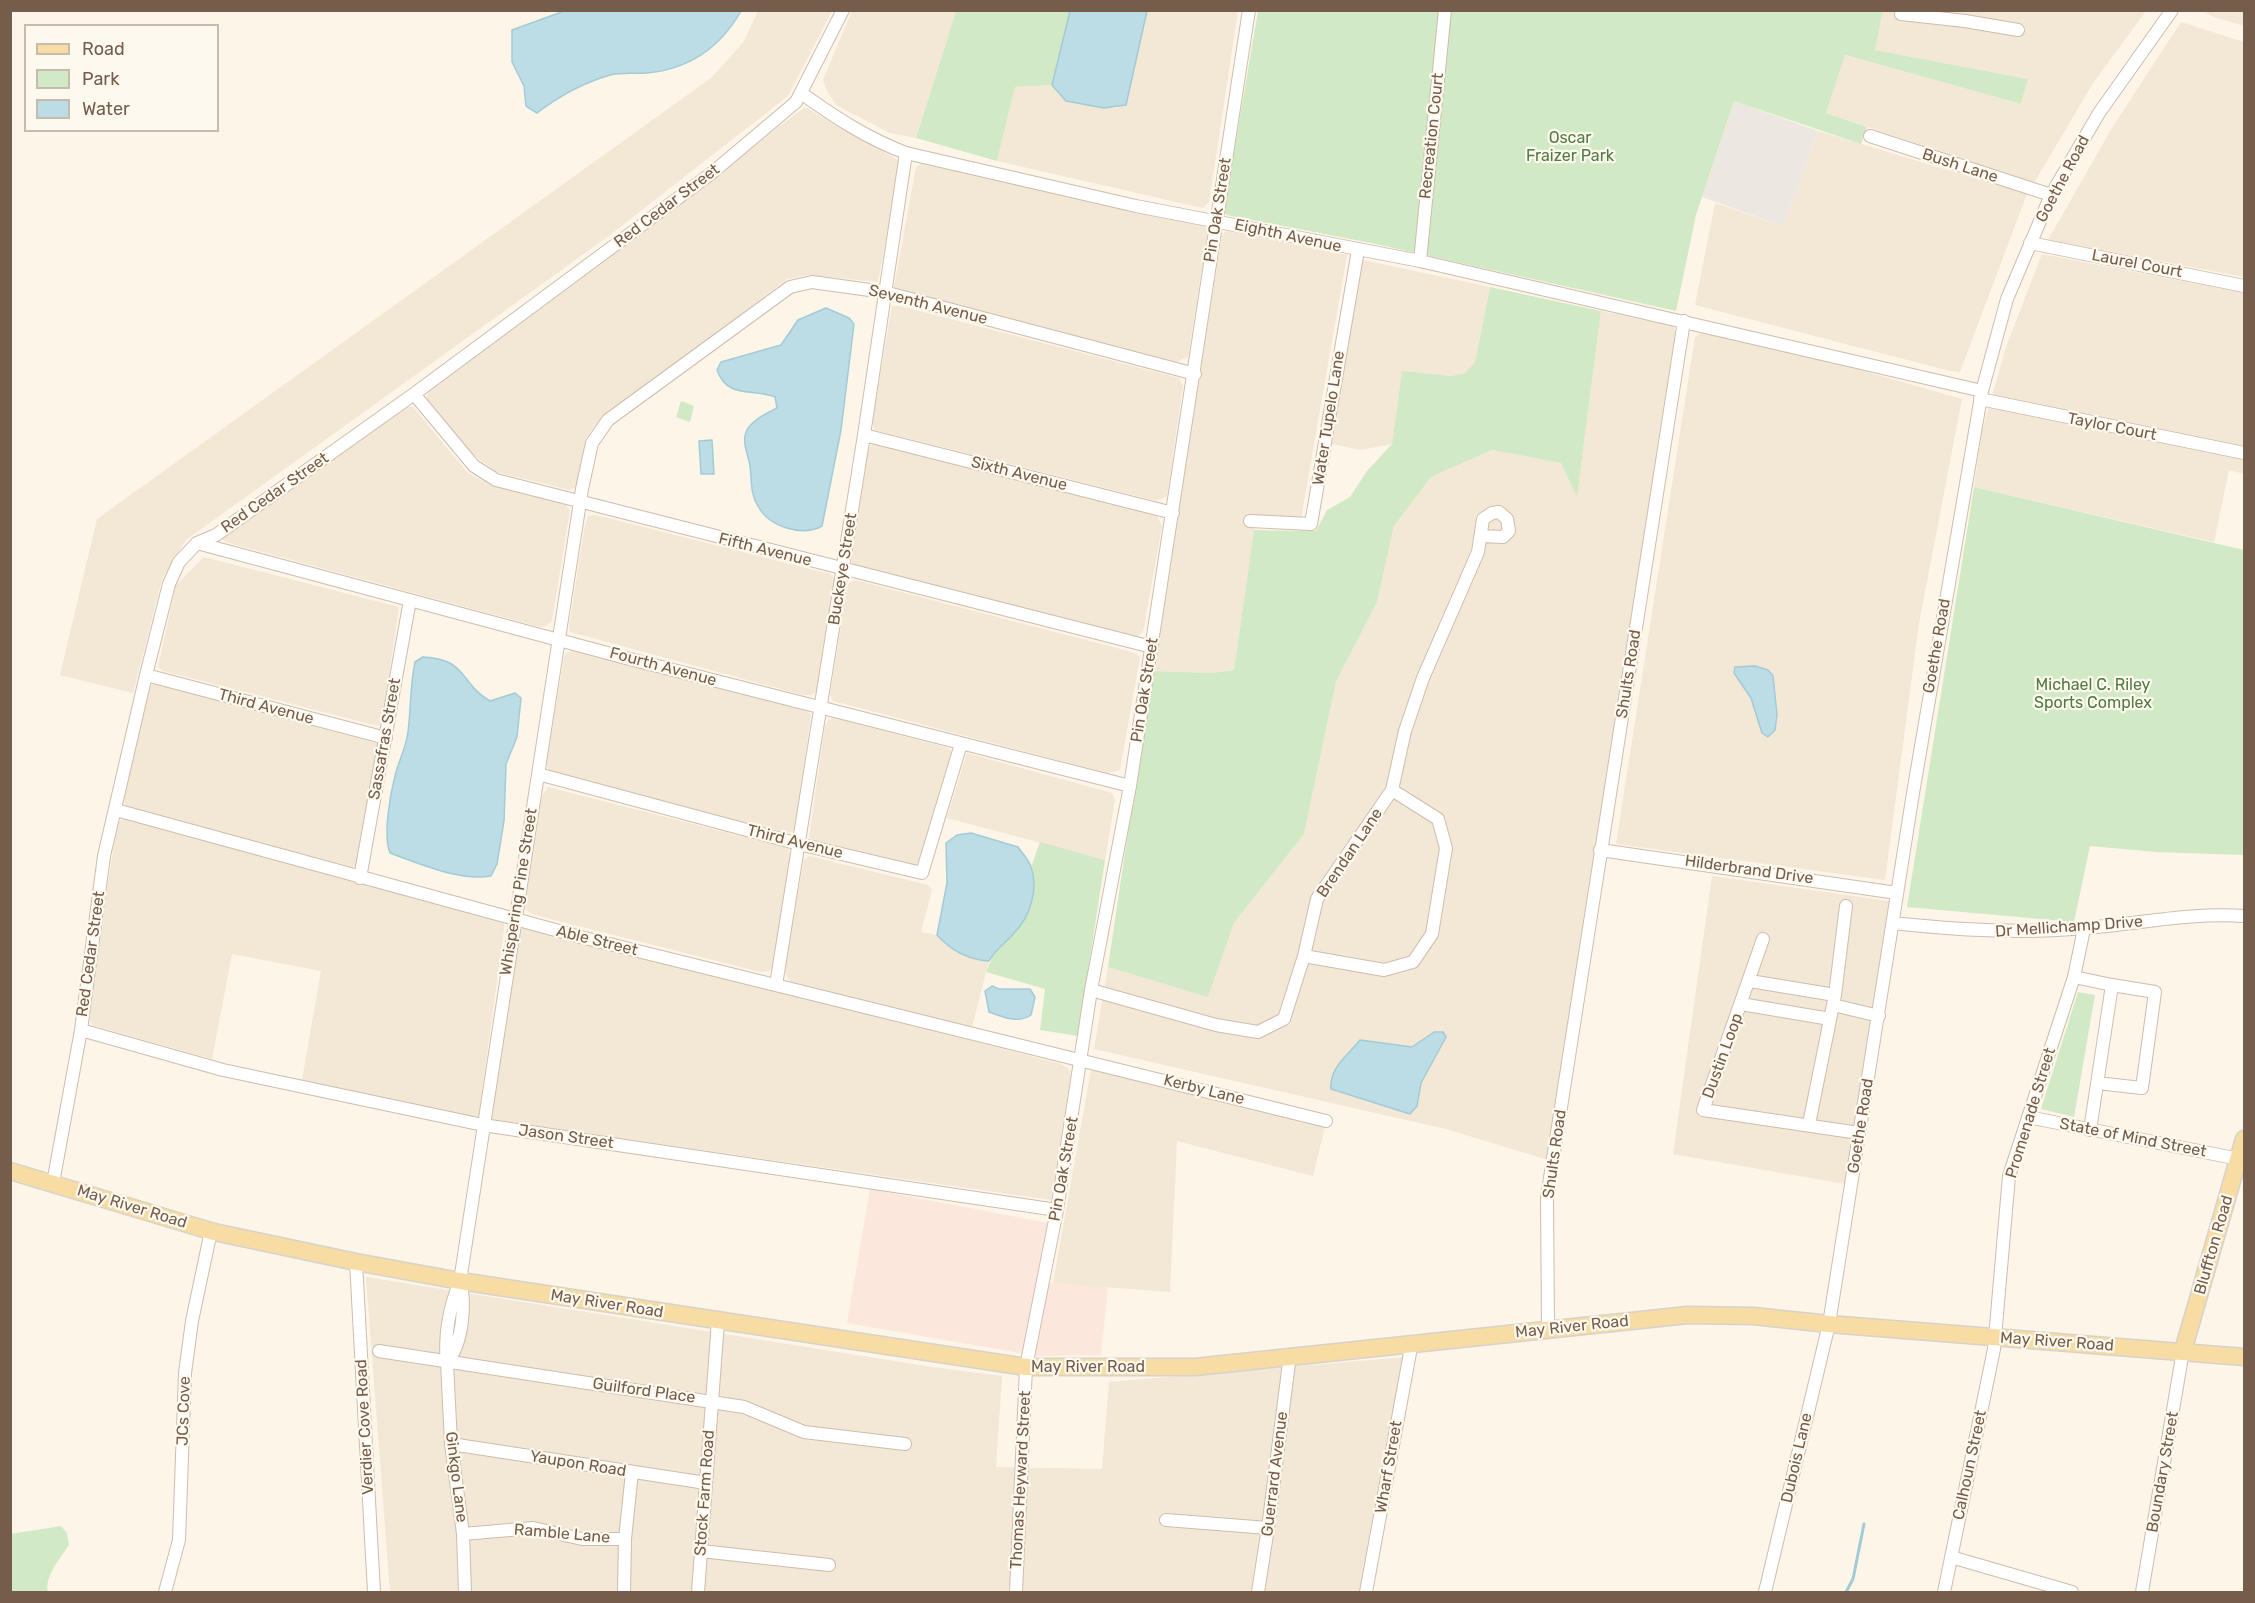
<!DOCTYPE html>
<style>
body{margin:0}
#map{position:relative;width:2255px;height:1603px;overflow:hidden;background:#fcf5e8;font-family:Rubik,sans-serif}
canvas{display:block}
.frame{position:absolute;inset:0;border:12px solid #755d4c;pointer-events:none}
.legend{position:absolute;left:24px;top:24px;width:195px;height:108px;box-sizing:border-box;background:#fef9ee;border:2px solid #c7bbad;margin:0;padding:8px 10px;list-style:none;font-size:18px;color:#755d4c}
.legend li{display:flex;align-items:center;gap:12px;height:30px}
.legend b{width:30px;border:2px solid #c7bbad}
</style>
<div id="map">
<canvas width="2255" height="1603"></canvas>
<div class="frame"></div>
<ul class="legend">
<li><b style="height:8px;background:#f7dda3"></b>Road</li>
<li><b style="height:16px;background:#d2e9c6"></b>Park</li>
<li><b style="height:16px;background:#bcdde5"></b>Water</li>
</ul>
</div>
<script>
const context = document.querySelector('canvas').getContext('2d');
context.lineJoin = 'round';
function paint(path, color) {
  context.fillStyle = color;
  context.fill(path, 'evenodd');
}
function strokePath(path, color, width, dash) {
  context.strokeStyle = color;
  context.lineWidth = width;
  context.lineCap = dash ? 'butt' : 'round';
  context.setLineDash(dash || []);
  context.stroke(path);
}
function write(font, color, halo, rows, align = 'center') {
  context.font = font + ' Rubik,sans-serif';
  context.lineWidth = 4.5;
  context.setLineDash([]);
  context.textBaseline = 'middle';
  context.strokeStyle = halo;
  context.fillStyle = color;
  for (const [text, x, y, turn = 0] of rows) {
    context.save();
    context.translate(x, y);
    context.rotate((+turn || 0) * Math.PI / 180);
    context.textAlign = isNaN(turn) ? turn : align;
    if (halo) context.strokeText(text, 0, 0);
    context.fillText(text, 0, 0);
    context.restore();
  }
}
const residential = new Path2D(`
 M758,11H832L788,96L610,235L186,540L162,579L133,693L60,675L97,519L711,78L743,43Z
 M852,11H956L916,138L890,133L836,105L827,91L823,80Z
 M1147,11H1238L1209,202L1203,208L1194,206L997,161L1015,87L1052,85L1066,101L1115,108L1126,105Z
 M1883,11H2146L2093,83L2034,183L1826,113L1844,55L2021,104L2028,79L1875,50Z
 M2202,11H2244V26L2214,17Z
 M2181,22L2244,42V277L2048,240L2112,128Z
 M805,107L898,160L900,164L878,282L808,275L787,279L596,424L586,438L576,487L570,490L496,472L468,450L426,400L430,388Z
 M1818,131L2027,194L1960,372L1950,371L1695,305L1715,203L1783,226Z
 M923,163L1203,224L1207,229V238L1188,357L1176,362L901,291L894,287L916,167Z
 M1226,231L1347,255L1301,519L1256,517L1234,670L1212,673L1152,671L1222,236Z
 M2042,254L2244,293V474L2229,470L2214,542L1974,487L1982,431L2006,347Z
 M1363,260L1490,287L1475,362L1465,373L1451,376L1402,372L1392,444L1361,450L1328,443L1359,266Z
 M892,306H900L1179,378L1183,386L1167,496L1157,501L875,430L872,423Z
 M1601,311L1673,326L1677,335L1548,1160L1446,1129L1094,1049L1108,967L1208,996L1234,923L1304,834L1336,682L1377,602L1394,526L1431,477L1492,450L1561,463L1577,496Z
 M1702,332L1831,362L1962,399L1919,623L1885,880L1616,844L1695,337Z
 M407,407H413L468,473L489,484L566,504L570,510L552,621L546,626L540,627L225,542L221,538Z
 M878,444L1157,516L1162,526L1143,632L1137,636H1128L853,565L851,559L868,451L871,445Z
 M596,515L830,574L835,579L818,691L811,695H803L570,632L569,626L585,525L588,516Z
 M204,557L399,607L382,722L378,726L163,671L158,667L176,585Z
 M855,580L1132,652L1140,657L1120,770L1107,773L833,701L830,695L847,589L849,583Z
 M573,651L806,711L811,714L795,831L786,833L551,772L546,765L564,658L566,653Z
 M155,683L378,744L379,750L358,865L353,867L130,810L126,806L124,799L148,689Z
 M835,718L948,748L954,755L946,770L921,859L917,864L912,866L813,841L809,837L825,726L829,719Z
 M967,753L1112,793L1115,800L1105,860L947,818Z
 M548,787L787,848L791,855L774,966L769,971L760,972L535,915L526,910L523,901L542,796Z
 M123,819L505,921L479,1114L475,1118L302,1080L321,971L232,954L212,1059L92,1025L88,1017L117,824Z
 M809,856L928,885L932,890L921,932L937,935L944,944L961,953L978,960L989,961L972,1027L792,983L788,978L784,970L804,860Z
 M1712,876L1889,901L1845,1184L1673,1154Z
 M525,925L1061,1064L1068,1068L1071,1074L1051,1200L493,1120L489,1114L518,932Z
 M1091,1070L1325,1126L1313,1176L1177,1141L1170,1292L1053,1283Z
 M366,1277L932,1367L1002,1376L996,1467L1102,1469L1109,1382L1406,1357L1386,1443L1359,1592H390Z`);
const commercial = new Path2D(`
 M870,1189L1048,1223L1039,1282L1108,1287L1101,1355L1037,1356L847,1323Z`);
const industrial = new Path2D(`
 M1734,101L1818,131L1783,226L1702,197Z`);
const green = new Path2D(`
 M956,11H1070L1052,85L1015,87L997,161L916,138Z
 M1258,11H1883L1875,50L2028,79L2021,104L1845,55L1826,113L1867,127L1861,144L1734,101L1696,215L1676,311L1371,243L1226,215L1224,211Z
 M1490,287L1601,311L1577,497L1561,463L1492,450L1431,477L1394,526L1377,602L1336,682L1304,834L1234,923L1208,997L1108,967L1152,671L1212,673L1234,670L1254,530L1316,531L1327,510L1350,497L1367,471L1392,444L1402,371L1451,376L1465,373L1475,362Z
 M681,401L694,406L690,422L676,417Z
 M1974,487L2244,550V855L2156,852L2090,846L2074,922L1907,907Z
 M1040,842L1105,860L1078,1036L1040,1030L1045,989L986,972L996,948L1014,933L1034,888L1031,867Z
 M2078,992L2095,995L2074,1117L2041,1109Z
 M61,1526L67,1533L69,1545C61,1558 44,1576 48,1592H11V1534Z`);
const water = new Path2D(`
 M567,10H741V11C720,48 690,69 647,73C635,74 621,72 610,75C583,83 559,96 537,113L526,106L524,86L512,62V30Z
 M1070,11H1147L1126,105L1104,108L1066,101L1052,85Z
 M826,308L849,318L854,324L841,430L822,526C802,537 769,527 758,506C750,494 752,480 750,466C748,453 741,442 747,430C752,420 767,413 777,408L775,397C752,388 727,399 717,370L721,362L781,345L798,320Z
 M712,440L714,474H701L699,441Z
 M423,657C468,659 459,683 490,701L515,693L521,698L517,737L506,764L504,821L497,864L491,876C458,881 421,864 390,853C383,835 390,795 395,776C399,760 406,748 408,732C411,708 410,686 415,662Z
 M1755,666L1768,670L1773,676L1777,715L1775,730L1768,737L1762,733L1751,698L1734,673L1735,667Z
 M971,833L1018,847C1022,853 1029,860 1031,867C1039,889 1030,917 1014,933C1005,944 996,948 989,961C969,960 950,950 937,935L947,883L946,843L957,835Z
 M992,986L999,989H1030L1035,997L1031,1015C1018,1024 1003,1017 989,1012L985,991Z
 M1434,1032H1443L1446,1037L1421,1083L1417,1106L1410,1114L1331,1089C1329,1068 1348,1055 1360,1040L1412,1047Z`);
const stream = new Path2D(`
 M1846,1592L1853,1579L1864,1524`);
const minor = new Path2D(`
 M1901,14L1965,21L2018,30
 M801,93C835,117 866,138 906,153L1136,206L1420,261L1982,391
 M1870,136L2051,195
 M2030,243L2244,286
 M1420,261L1445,10
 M414,394L474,466L496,480L1152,647
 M1980,399L2244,453
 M864,435L1173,513
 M1250,521L1311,524L1358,250
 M197,543L626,658L1130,786
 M146,675L386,738
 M538,774L799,844L922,873L961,744
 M116,810L581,937L1326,1121
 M1600,850L1897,893
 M360,878L410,600
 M1893,923C1957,930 2020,934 2085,928C2138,924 2191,912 2244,916
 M1763,939L1703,1110L1859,1133
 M1304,956L1384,970L1413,962L1432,934L1446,848L1438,819L1392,790
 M2074,977L2112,985L2090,1130
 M1750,981L1835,995
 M776,985L864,435L906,153
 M1091,990L1216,1025L1258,1032L1284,1019L1304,956L1317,899L1392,790L1405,731L1423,678L1478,552L1483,519L1492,513L1499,512L1507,519L1509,531L1503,537L1481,536
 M1741,1004L1830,1019
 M1833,1005L1879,1016
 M81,1030L223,1070L483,1125L1057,1210
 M2097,1083L2142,1088L2155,992L2112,985
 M2028,1117L2239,1159
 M1809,1124L1835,995L1846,906
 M53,1183L81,1030L104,856L146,675L169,584L179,562L197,543L216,535L414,394L627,236L713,172L796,102L843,10
 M356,1262L374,1592
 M460,1281C466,1304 463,1343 447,1362C444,1335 450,1306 460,1281L582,489L592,443L608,420L790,287L812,282L884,292L1195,374
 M1548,1330L1547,1197L1684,321
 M379,1351L744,1407L804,1432L905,1444
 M447,1362L451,1444L463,1534L465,1592
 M451,1444L706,1483
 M1166,1520L1268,1528
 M463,1534L533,1528L582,1539H625
 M701,1551L829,1565
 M1951,1557L2072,1592
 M165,1592L179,1540L185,1373L192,1321L211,1231
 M624,1592L625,1539L632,1472
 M698,1592L718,1321
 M1016,1592L1026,1367L1057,1210L1091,990L1130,786L1249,10
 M1258,1592L1268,1528L1290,1355
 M1366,1592L1412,1342
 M1765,1592L1829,1324L1913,793L1982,391L2007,299L2051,195L2099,113L2172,10
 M1944,1592L1994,1349L2009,1176L2074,977L2084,929
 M2142,1592L2183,1351`);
const major = new Path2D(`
 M10,1171L214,1232L356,1262L460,1281L1026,1367H1195L1688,1315L1753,1316L1829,1324L2244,1357
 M2183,1351L2244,1139`);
const streetNames = [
 ["Recreation Court",1432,136,-84],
 ["Bush Lane",1960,166,18],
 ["Goethe Road",2063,179,-62],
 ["Red Cedar Street",667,206,-37],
 ["Pin Oak Street",1218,210,-81],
 ["Eighth Avenue",1288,236,12],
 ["Laurel Court",2137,264,11],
 ["Seventh Avenue",928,305,14],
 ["Water Tupelo Lane",1329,418,-81],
 ["Taylor Court",2112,427,11],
 ["Sixth Avenue",1019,474,14],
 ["Red Cedar Street",275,493,-35],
 ["Fifth Avenue",765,550,14],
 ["Buckeye Street",843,569,-81],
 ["Goethe Road",1937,646,-80],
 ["Fourth Avenue",663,667,15],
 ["Shults Road",1629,674,-81],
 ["Pin Oak Street",1145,690,-81],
 ["Third Avenue",266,707,15],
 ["Sassafras Street",385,739,-80],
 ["Third Avenue",795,842,14],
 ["Brendan Lane",1350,853,-56],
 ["Hilderbrand Drive",1749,870,8],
 ["Whispering Pine Street",519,892,-81],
 ["Dr Mellichamp Drive",2069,927,-4],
 ["Able Street",597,941,14],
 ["Red Cedar Street",91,954,-82],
 ["Dustin Loop",1723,1056,-70],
 ["Kerby Lane",1204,1090,14],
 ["Promenade Street",2031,1113,-73],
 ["Goethe Road",1861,1126,-81],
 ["Jason Street",566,1137,8],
 ["State of Mind Street",2133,1138,11],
 ["Shults Road",1555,1154,-82],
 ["Pin Oak Street",1064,1169,-80],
 ["May River Road",132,1207,17],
 ["Bluffton Road",2214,1245,-74],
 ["May River Road",607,1304,9],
 ["May River Road",1572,1327,-6],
 ["May River Road",2057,1342,4],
 ["May River Road",1088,1367],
 ["Guilford Place",644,1391,8],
 ["JCs Cove",184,1411,-88],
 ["Verdier Cove Road",365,1427,-93],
 ["Dubois Lane",1797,1458,-77],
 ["Yaupon Road",578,1464,9],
 ["Calhoun Street",1970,1465,-78],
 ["Wharf Street",1389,1467,-80],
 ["Boundary Street",2163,1472,-80],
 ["Guerrard Avenue",1275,1474,-83],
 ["Ginkgo Lane",456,1477,83],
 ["Thomas Heyward Street",1021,1480,-87],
 ["Stock Farm Road",705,1493,-86],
 ["Ramble Lane",562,1534,5]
];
const parkNames = [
 ["Oscar",1570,138],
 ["Fraizer Park",1570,156],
 ["Michael C. Riley",2093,685],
 ["Sports Complex",2093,703]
];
paint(residential, '#f3e7d6');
paint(commercial, '#fbe7dc');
paint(industrial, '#ece7e1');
paint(green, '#d2e9c6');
paint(water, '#bcdde5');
strokePath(water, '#a3cbd6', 1.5);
strokePath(stream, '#a3cbd6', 3);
strokePath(minor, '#cdbdae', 14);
strokePath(major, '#d8d2cd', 19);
strokePath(minor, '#fff', 12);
strokePath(major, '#f7dda3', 16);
write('16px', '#755d4c', '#fef9ee', streetNames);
write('16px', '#517a44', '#fef9ee', parkNames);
</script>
